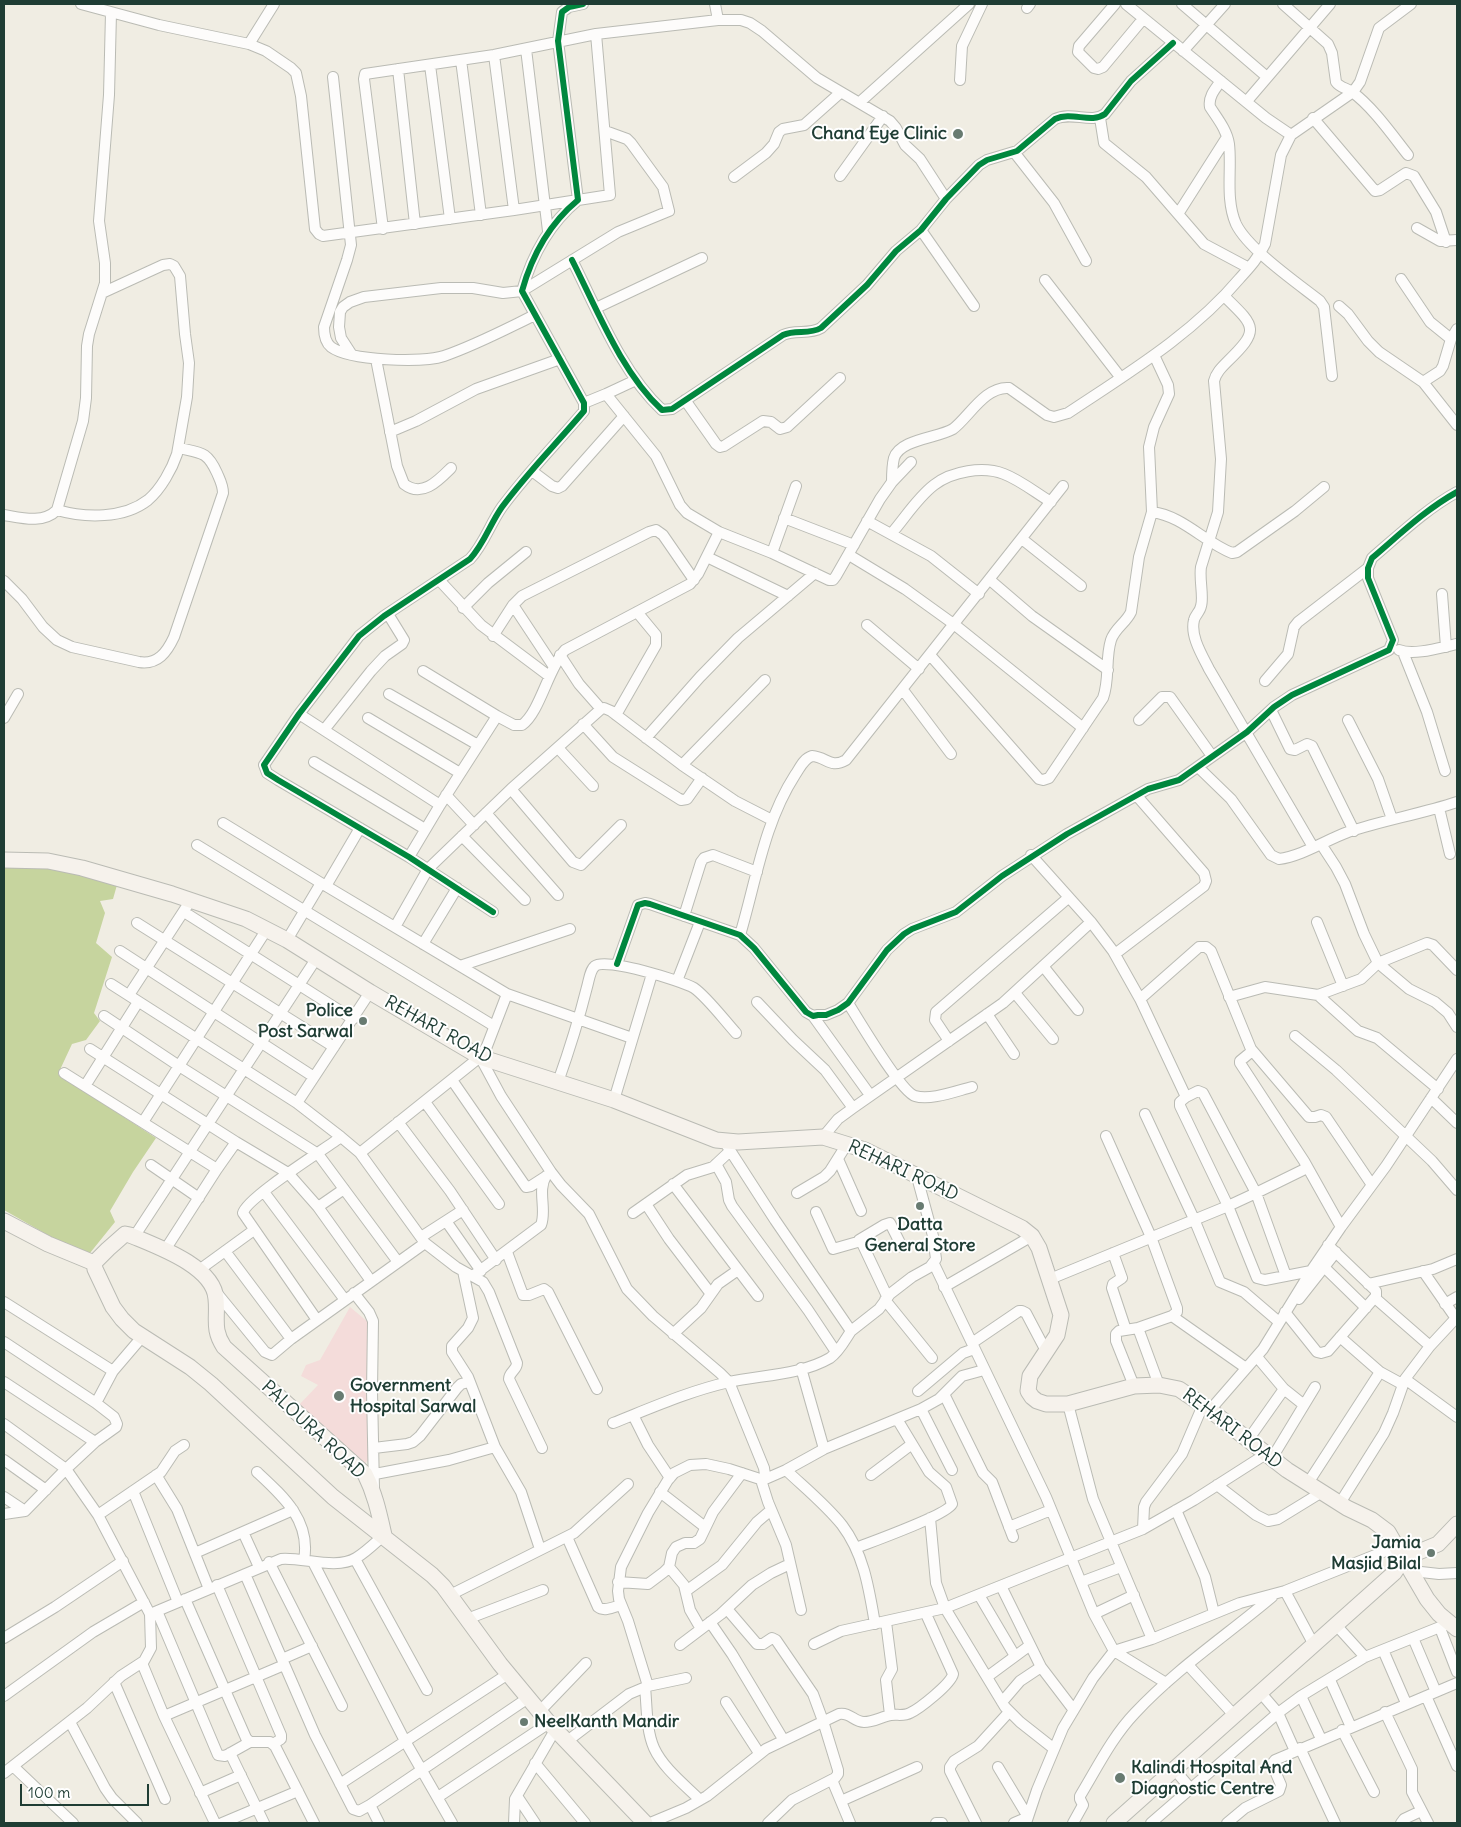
<!DOCTYPE html>
<style>
body{margin:0}
#map{position:relative;width:1461px;height:1827px;overflow:hidden;background:#f0ede3;font-family:Delius,sans-serif}
canvas{display:block}
.frame{position:absolute;inset:0;border:5px solid #1f3d34;pointer-events:none}
.scale{position:absolute;left:20px;top:1784px;width:129px;height:22px;box-sizing:border-box;border:2px solid #1f3d34;border-top:0;padding-left:6px;font-size:15px;line-height:18px;white-space:nowrap;color:#1f3d34;-webkit-text-stroke:4px #fff;paint-order:stroke}
</style>
<div id="map">
<canvas width="1461" height="1827"></canvas>
<div class="frame"></div>
<div class="scale">100 m</div>
</div>
<script>
const context = document.querySelector('canvas').getContext('2d');
context.lineJoin = 'round';
function paint(path, color) {
  context.fillStyle = color;
  context.fill(path, 'evenodd');
}
function strokePath(path, color, width, dash) {
  context.strokeStyle = color;
  context.lineWidth = width;
  context.lineCap = dash ? 'butt' : 'round';
  context.setLineDash(dash || []);
  context.stroke(path);
}
function write(font, color, halo, rows, align = 'center') {
  context.font = font + ' Delius,sans-serif';
  context.lineWidth = 4;
  context.setLineDash([]);
  context.textBaseline = 'middle';
  context.strokeStyle = halo;
  context.fillStyle = color;
  for (const [text, x, y, turn = 0] of rows) {
    context.save();
    context.translate(x, y);
    context.rotate((+turn || 0) * Math.PI / 180);
    context.textAlign = isNaN(turn) ? turn : align;
    if (halo) context.strokeText(text, 0, 0);
    context.fillText(text, 0, 0);
    context.restore();
  }
}
const built = new Path2D(`
 M350,1307L368,1322L371,1456L363,1466L297,1407L318,1385L301,1376L306,1365L320,1360Z`);
const green = new Path2D(`
 M4,866L57,867L117,885L113,899L100,901L105,913L96,943L112,957L94,1013L100,1021L86,1040L72,1044L58,1074L156,1138L133,1172L110,1211L115,1222L90,1253L53,1238L4,1210Z`);
const street = new Path2D(`
 M81,4L159,25L249,44L266,51L291,68L296,73L301,96L315,229L319,234L323,236L514,210L610,195L596,34
 M715,4L718,20
 M1115,4L1079,46L1078,52L1094,68L1098,69L1103,67L1143,19
 M1126,4L1266,118L1291,135
 M1182,4L1267,77
 M1283,4L1328,44L1332,53L1336,82C1340,88 1347,88 1352,92C1372,106 1393,136 1408,155
 M1027,8L1030,4
 M249,44L274,4
 M526,49L548,231
 M1183,51L1225,4
 M494,55L514,210
 M461,60L481,215
 M430,65L450,219
 M398,69L415,224
 M333,77L351,245L347,260L324,327C324,335 325,342 331,347C350,361 423,363 444,356C476,345 506,329 535,315
 M960,80L962,46L982,4
 M1221,81C1215,89 1208,97 1210,107C1217,118 1227,130 1229,144C1232,169 1225,199 1236,224C1248,249 1297,283 1320,301L1324,307L1332,376
 M1247,101L1330,4
 M860,102L969,4
 M1100,118L1104,143L1146,177L1204,244L1249,268
 M1313,118L1375,191L1380,190L1406,173L1414,176L1436,212L1446,242
 M1014,152L1054,203L1086,261
 M840,176L883,116
 M734,177L766,153L774,144L779,132L783,129L804,125L840,93
 M1178,214L1227,137
 M1417,228L1440,241L1457,240
 M383,229L364,79L365,74L494,55L596,34L718,20H741L750,23L762,31L817,78L890,121L896,128L905,145L920,159L946,199
 M921,230L974,306
 M572,260C597,309 621,372 662,410L672,409L783,335C795,329 809,335 821,328L867,285L896,251L921,230L946,199L979,165L987,160L1017,151L1055,119C1072,111 1091,124 1105,114L1131,81L1173,43
 M1401,279L1430,322L1451,339
 M1045,280L1121,378
 M1225,297C1256,327 1260,330 1227,362C1221,368 1216,373 1214,381L1221,459L1218,512L1201,567C1199,579 1204,597 1201,606C1200,612 1195,615 1194,620C1190,636 1202,655 1209,669L1313,847
 M1339,306L1348,314L1368,341L1379,352L1423,382L1457,425
 M596,308L702,258
 M352,355L341,338L339,327L340,312L343,307L350,302L364,297L441,288H473L503,293L522,291L618,232L669,211L663,187L631,143L627,139L605,131
 M376,359L397,466L404,484C422,498 438,481 451,468
 M1423,382L1440,371L1443,366L1451,339L1457,329
 M606,394L656,456L680,505L687,513L719,532L772,553L829,580H833L836,576L880,499L892,482L911,462
 M685,400L716,444L720,447L724,446L763,421L771,422L780,429L787,427L840,378
 M584,403L606,394L636,380
 M390,432L416,421L476,389L560,359
 M532,471L552,486L558,488L562,486L624,416
 M892,482C892,474 892,466 894,458C900,439 938,438 953,429C969,417 985,386 1009,388L1047,415L1054,417L1068,413C1128,373 1193,334 1240,278C1250,267 1259,257 1265,244L1281,155L1291,135L1353,92L1360,82L1379,28L1411,4
 M57,510C85,518 124,519 148,500C161,489 172,469 177,454L187,397L189,363L185,334L180,276L174,266L170,264L163,265L102,293
 M1152,512C1183,516 1204,542 1232,553L1237,552L1295,511L1324,487
 M4,515C22,518 43,524 57,510L83,421L86,398L87,346L89,334L105,283V263L99,221L109,95L111,13
 M784,518L854,545
 M867,521L931,556L979,594
 M891,534C905,518 917,498 934,485C952,471 983,466 1004,474C1020,480 1036,493 1051,502
 M1022,539L1081,586
 M772,553L796,486
 M849,555L905,589L955,625L1083,728
 M707,557L788,596
 M990,580L1032,616L1108,670
 M4,581L22,599L43,627L57,640L72,647L139,662C158,665 167,652 174,637L223,493C223,485 220,480 217,473C207,451 201,453 179,448
 M440,581L481,625L549,676
 M1442,594L1446,647
 M513,605L554,667
 M463,608L488,583L526,552
 M867,625L919,669
 M493,636L513,605L522,596L649,532L656,530L663,535L694,580
 M1399,650C1414,656 1442,647 1457,644
 M1403,652L1427,712L1445,771
 M560,655L579,684L601,709
 M930,655L1039,779L1043,780L1049,778L1103,698C1110,679 1105,659 1111,640C1115,628 1126,623 1131,612L1139,557L1152,512L1149,447L1154,427L1169,394L1168,385L1154,355
 M423,671L497,716L514,725H522C540,712 548,669 565,650L690,584L698,574L719,532
 M1265,681L1288,654L1294,627L1298,622L1368,568
 M903,690L951,754
 M389,694L478,745
 M1271,710L1290,749L1295,750L1307,744L1312,746L1354,831
 M299,714L440,805
 M616,715L656,645V635L637,612
 M4,718L18,694
 M368,718L460,773
 M1139,720L1162,697H1170L1212,756
 M1348,720L1378,779L1392,819
 M583,724L613,757L681,800L687,799L702,778
 M324,730L371,671L385,656L402,644L404,640L388,614
 M646,738L700,677L738,638L815,573
 M558,748L593,786
 M314,762L425,829
 M682,765L765,680
 M1198,767L1231,799L1271,855L1279,859C1302,856 1326,840 1348,832C1384,820 1421,814 1457,802
 M511,789L573,862L581,865L621,825
 M446,795L474,825
 M1439,808L1450,854
 M486,813L558,895
 M223,823L321,883L507,994L632,1038
 M462,836L525,900
 M1321,844L1336,867L1345,884L1364,934L1378,963L1409,989L1435,1002L1448,1013L1457,1027
 M197,845L494,1026
 M1031,855L1091,922L1113,951L1140,999L1186,1097L1198,1091L1203,1093L1256,1193L1228,1206L1050,1279
 M409,857L440,805L497,716
 M326,886L360,828
 M184,912L353,1019
 M493,912L409,857L278,780L267,773L264,765L299,714L359,636L384,616L470,559C484,544 490,524 502,507C527,473 557,443 584,411V403L522,291C532,255 549,224 578,200L558,41L562,12L569,7L583,4
 M684,916L701,862L704,858L713,855L757,872
 M1317,922L1343,986
 M137,923L334,1047
 M395,927L428,869L511,789L601,709L604,708L611,711L682,765L735,801L772,820
 M740,935C756,881 764,823 795,775C800,768 803,759 812,756C827,757 830,769 846,760L1063,486
 M287,940L321,883
 M423,944L457,888
 M120,951L314,1077
 M1115,954L1204,886L1206,881L1204,873L1137,796
 M617,964L638,905L645,903L650,904L740,935L754,948L806,1012L813,1016L818,1015H826L838,1010L848,1003L887,950L904,934L912,929L956,912L1002,876L1067,834L1148,789L1179,780L1247,732L1274,707L1292,695L1389,650L1393,640L1368,578V568L1372,558C1399,535 1426,509 1457,492
 M460,966L570,929
 M1043,966L1078,1010
 M677,981L700,922
 M111,984L297,1103L341,1137L360,1153L425,1243L456,1267L483,1282L489,1292L517,1363C517,1370 509,1372 509,1379L542,1448
 M1015,993L1053,1039
 M129,995L187,906
 M1318,995L1358,1031L1377,1038L1438,1089
 M1229,997L1265,987L1318,995L1361,979L1378,963L1427,943L1433,945L1457,970
 M1140,999L1199,947H1206L1211,951L1251,1049V1052L1240,1061V1063L1304,1161L1341,1227
 M757,1002L793,1040L825,1070L853,1108
 M848,1003C858,1019 901,1092 915,1096C930,1101 956,1091 972,1087
 M987,1014L1014,1054
 M104,1016L179,1066L318,1154L398,1262
 M813,1016L870,1095
 M1295,1036L1336,1070L1432,1161L1457,1190
 M949,1041L935,1020L936,1012L1068,898
 M90,1049L236,1142L288,1173L318,1207L371,1281
 M1251,1049L1309,1117H1315L1321,1115L1326,1117L1372,1185
 M480,1057L501,1096L551,1172L561,1185L589,1214L627,1289L653,1316L720,1373L729,1382L764,1468L765,1475L762,1483L768,1502L786,1545L801,1610
 M64,1073L217,1169
 M452,1080L526,1187L531,1186L545,1177
 M558,1082C569,1051 579,1019 587,987C589,980 590,970 595,966C605,957 682,981 694,988C707,997 725,1021 736,1033
 M85,1086L138,1002
 M1186,1097L1180,1102V1106L1228,1206L1257,1278L1265,1280L1311,1271
 M1431,1098L1457,1123
 M614,1100L652,974
 M425,1102L499,1204
 M297,1103L370,992
 M1145,1114L1194,1219L1220,1282L1244,1292L1279,1322
 M143,1122L267,929
 M398,1122L450,1191L496,1260
 M1106,1136L1151,1237L1177,1308V1312L1172,1316L1138,1328L1119,1331L1116,1334V1341L1134,1386
 M823,1137L838,1119L853,1108L1003,1003L1091,922
 M724,1141L775,1220L851,1331L879,1309L890,1294L912,1277L930,1267L936,1259L933,1236L917,1177
 M360,1153L480,1057L487,1046L507,994
 M838,1159L861,1211
 M716,1164L726,1182L729,1200L732,1206L808,1310L836,1352
 M151,1165L199,1198
 M673,1184L758,1296
 M264,1192L345,1300
 M797,1193L824,1177L830,1171L847,1144
 M646,1204L669,1239L711,1294
 M318,1207L344,1189
 M816,1212L833,1249L861,1241L887,1296
 M633,1213L687,1175L713,1167L730,1151
 M446,1221L481,1271
 M134,1237L316,959
 M421,1237L463,1210
 M859,1240L884,1225L890,1223L902,1247
 M165,1250L217,1169L236,1142
 M225,1251L291,1339
 M507,1252L523,1295H529L544,1289L548,1292L597,1389
 M1113,1253L1122,1278L1113,1284L1112,1288L1126,1330
 M934,1264L1046,1497L1094,1614L1114,1651L1166,1683
 M1325,1268L1366,1308
 M199,1270L254,1230
 M463,1271L473,1318L468,1328L452,1346V1352L468,1377L495,1447L521,1492L540,1549
 M1423,1271L1457,1320
 M474,1275L541,1225C547,1210 537,1191 546,1176
 M1286,1276L1256,1193L1307,1168
 M1368,1284L1433,1269L1457,1259
 M944,1287L1032,1236
 M216,1292L265,1352L272,1355L291,1339L425,1243
 M354,1293L369,1312L373,1321L372,1391L374,1489
 M1375,1298L1430,1346
 M1299,1299L1336,1252
 M885,1300L932,1358
 M4,1302L113,1371L96,1403
 M1445,1304L1457,1297
 M1285,1312L1317,1352L1321,1353L1328,1351L1376,1296V1291L1328,1245
 M1172,1316L1246,1368
 M317,1320L243,1213C246,1198 325,1149 341,1137
 M1138,1328L1159,1385
 M673,1334L701,1308L718,1284L738,1270
 M1340,1337L1380,1372L1402,1384
 M4,1342L96,1403L114,1417L117,1424L116,1427L95,1442L4,1382
 M972,1343L1019,1311H1022L1026,1313L1046,1351
 M1257,1357L1284,1389L1304,1405
 M801,1368L824,1449
 M113,1371L142,1337
 M1405,1379L1457,1417
 M918,1391L963,1353L974,1349
 M944,1394L983,1473L992,1482L1013,1537
 M1068,1404L1093,1499L1152,1639
 M921,1409L952,1470
 M1210,1410L1263,1349L1311,1271L1341,1227L1386,1166L1457,1059
 M633,1415L648,1445L670,1478
 M613,1423C651,1408 689,1391 729,1382C761,1375 801,1375 830,1358C839,1352 845,1340 851,1331
 M4,1424L66,1469L98,1515L150,1614L151,1648L144,1661L121,1676L87,1708L4,1773
 M1248,1440L1284,1389
 M374,1448L407,1444L413,1442L420,1436L457,1388L461,1384L469,1382
 M1272,1458L1315,1387
 M4,1460L46,1490
 M786,1470C805,1488 826,1505 842,1525C864,1554 869,1589 875,1624
 M257,1472C284,1497 311,1521 304,1560
 M375,1474L449,1460L495,1447
 M156,1475L177,1509L209,1589
 M871,1475L912,1444
 M1308,1483L1380,1372
 M1217,1485L1256,1515L1268,1521L1278,1519L1322,1492
 M133,1491L178,1602
 M660,1492L705,1527
 M4,1497L25,1511
 M1340,1503L1384,1433L1393,1413L1405,1379L1430,1346L1456,1318
 M1176,1510L1205,1577L1214,1613
 M4,1514L25,1511L66,1469L95,1442
 M98,1515L161,1472L175,1451L184,1445
 M930,1518L936,1583L945,1608L1005,1707L1020,1722L1053,1748
 M1009,1527L1051,1510
 M1143,1529L1144,1507L1146,1502L1182,1454L1203,1405
 M243,1532L259,1567
 M567,1537L598,1607C604,1612 614,1607 621,1605
 M856,1548C871,1542 947,1515 952,1504L946,1487L929,1472L897,1419
 M195,1553L293,1510
 M355,1559L427,1690
 M269,1562L342,1706
 M313,1562L405,1741L452,1823
 M669,1567L684,1585L690,1610L701,1629
 M1412,1571L1439,1574L1457,1573
 M245,1574L315,1735L353,1809L359,1811L370,1805L379,1823
 M618,1582L648,1584L664,1572L669,1567L672,1553L676,1547L685,1543H694L700,1539L713,1512L742,1473
 M1081,1582L1121,1567
 M217,1585L281,1735V1739L273,1744
 M1001,1586L1041,1667L1073,1709
 M686,1591L722,1565L757,1522L771,1510
 M1285,1591L1314,1645
 M450,1595L574,1533L628,1484
 M979,1595L1015,1656
 M185,1599L246,1738L250,1742H270L275,1746L314,1823
 M727,1609L757,1644H763L772,1638L776,1640L813,1694L823,1721L838,1770V1774L835,1778L792,1800L768,1823
 M157,1611L218,1755L225,1756L250,1742
 M150,1614L281,1559C303,1557 336,1570 356,1558C366,1552 375,1543 384,1535
 M1094,1614L1134,1595
 M467,1619L543,1590
 M710,1622L732,1654L783,1739
 M886,1622L892,1669L886,1680L890,1715
 M1336,1625L1365,1657
 M1440,1628L1457,1672
 M4,1638L55,1607L123,1561
 M1413,1638L1436,1692
 M814,1644L841,1631L945,1608L1143,1529L1194,1500L1266,1454
 M680,1645L721,1614L752,1585L771,1573L790,1564
 M1383,1650L1406,1703
 M282,1659L312,1646
 M142,1663L164,1716L215,1823
 M1188,1665L1234,1715
 M987,1677L1029,1646
 M1330,1680L1351,1727
 M114,1682L165,1799
 M648,1686L628,1621L619,1599L618,1591L621,1567L648,1513L668,1480L674,1473L690,1465L706,1464L729,1469L763,1480L786,1470L824,1449L921,1409L939,1399L962,1376L984,1370
 M645,1687C647,1706 646,1730 654,1748C663,1768 685,1785 700,1800
 M1260,1692L1278,1713L1295,1751
 M4,1696L93,1632L144,1602
 M1301,1696L1321,1739
 M1426,1696L1457,1766
 M726,1702L759,1753
 M1002,1702L1020,1681L1041,1667
 M539,1712L586,1663
 M1385,1712L1412,1769V1792L1428,1823
 M164,1716L284,1665
 M70,1722L105,1788L112,1798L137,1823
 M1342,1730L1374,1792
 M566,1742L629,1694L648,1686L686,1678
 M1300,1748L1335,1823
 M230,1753L264,1823
 M535,1763L585,1823
 M13,1766L73,1823
 M998,1767L1028,1817L1014,1823
 M1174,1769L1191,1789
 M832,1780L850,1823
 M340,1784L508,1674
 M200,1793L241,1775
 M517,1796L535,1823
 M438,1797L549,1723
 M841,1801L917,1767
 M370,1805L528,1698
 M222,1823L298,1791
 M514,1823L515,1799L555,1730
 M650,1823L686,1808L707,1796L766,1749L839,1714C850,1712 854,1722 864,1722C873,1722 879,1718 887,1716C894,1713 903,1717 910,1713C919,1709 951,1684 953,1674L926,1614
 M936,1823H942
 M976,1823L950,1771V1767L954,1761L978,1746L1009,1712
 M1026,1823L1037,1790L1063,1728L1093,1678L1114,1651L1152,1639L1240,1603L1285,1591L1398,1546
 M1073,1823L1083,1805L1080,1799V1796C1097,1768 1112,1737 1135,1713C1176,1669 1227,1635 1272,1597
 M1151,1823L1278,1713L1301,1696L1365,1657L1450,1623
 M1227,1823L1245,1808L1279,1791L1281,1785L1272,1764L1275,1760L1457,1683
 M1401,1823L1404,1819L1421,1811`);
const secondary = new Path2D(`
 M4,860L48,861L82,868L172,894L246,919L287,940L370,992L480,1057L614,1100L716,1140L738,1142L823,1137L865,1150L1022,1228L1032,1236L1039,1248L1061,1315L1057,1335L1030,1376L1028,1391L1032,1397L1037,1401L1046,1404H1068L1134,1386L1159,1385L1179,1389L1210,1410L1287,1470L1347,1508L1372,1520L1388,1532L1427,1599L1439,1614L1457,1629
 M4,1221L48,1244L94,1263
 M94,1263L95,1269L113,1307L122,1319L134,1331L190,1367L211,1384L333,1497L432,1575L443,1586L500,1664L549,1723L645,1823
 M94,1263L108,1249L125,1234L130,1235C156,1246 214,1266 216,1299C218,1318 212,1329 224,1347L365,1474C375,1494 379,1513 384,1535
 M1114,1823L1394,1573L1404,1558L1438,1544L1457,1524`);
const cycleway = new Path2D(`
 M572,260C597,309 621,372 662,410L672,409L783,335C795,329 809,335 821,328L867,285L896,251L921,230L946,199L979,165L987,160L1017,151L1055,119C1072,111 1091,124 1105,114L1131,81L1173,43
 M493,912L409,857L278,780L267,773L264,765L299,714L359,636L384,616L470,559C484,544 490,524 502,507C527,473 557,443 584,411V403L522,291C532,255 549,224 578,200L558,41L562,12L569,7L583,4
 M617,964L638,905L645,903L650,904L740,935L754,948L806,1012L813,1016L818,1015H826L838,1010L848,1003L887,950L904,934L912,929L956,912L1002,876L1067,834L1148,789L1179,780L1247,732L1274,707L1292,695L1389,650L1393,640L1368,578V568L1372,558C1399,535 1426,509 1457,492`);
const markers = [
 [958,134,6,"#687b71"],
 [363,1021,5,"#687b71"],
 [920,1206,5,"#687b71"],
 [339,1396,6,"#687b71"],
 [1431,1553,5,"#687b71"],
 [524,1722,5,"#687b71"],
 [1120,1778,6,"#687b71"]
];
const poiNames = [
 ["Chand Eye Clinic",947,134],
 ["Police",353,1011],
 ["Post Sarwal",353,1032],
 ["Datta",920,1225,"center"],
 ["General Store",920,1246,"center"],
 ["Government",350,1386,"left"],
 ["Hospital Sarwal",350,1407,"left"],
 ["Jamia",1421,1543],
 ["Masjid Bilal",1421,1564],
 ["NeelKanth Mandir",534,1722,"left"],
 ["Kalindi Hospital And",1131,1768,"left"],
 ["Diagnostic Centre",1131,1789,"left"]
];
const streetNames = [
 ["REHARI ROAD",438,1030,29],
 ["REHARI ROAD",903,1171,25],
 ["REHARI ROAD",1232,1429,37],
 ["PALOURA ROAD",313,1430,43]
];
paint(built, '#f4dcda');
paint(green, '#c6d49e');
strokePath(street, '#babbb4', 12);
strokePath(secondary, '#babbb4', 17);
strokePath(street, '#fdfcfb', 10);
strokePath(secondary, '#f6f2ec', 15);
strokePath(cycleway, '#00873e', 6);
for (const [x, y, r, color] of markers) {
  const dot = new Path2D();
  dot.arc(x, y, r, 0, 2 * Math.PI);
  context.fillStyle = color;
  context.fill(dot);
  strokePath(dot, '#fff', 2);
}
write('bold 18px', '#1f3d34', '#fff', poiNames, 'right');
write('18px', '#1f3d34', '#fff', streetNames);
</script>
